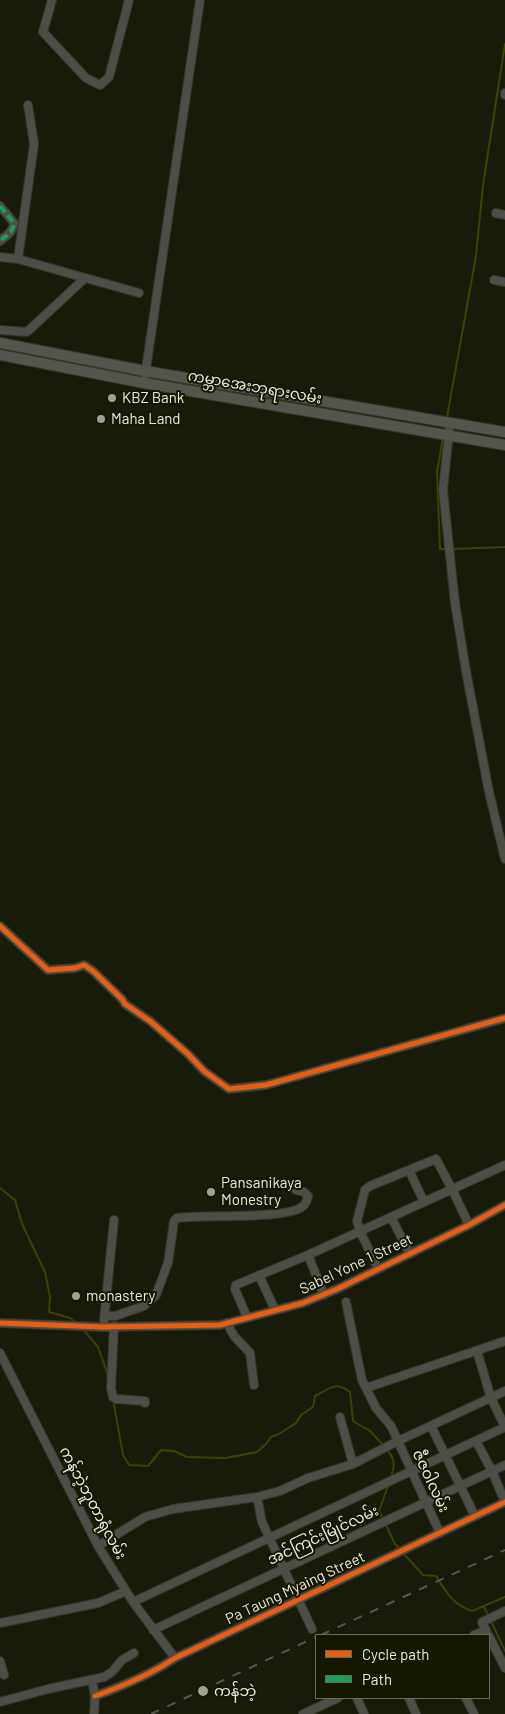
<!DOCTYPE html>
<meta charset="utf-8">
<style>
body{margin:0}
#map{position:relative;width:505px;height:1714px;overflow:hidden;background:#191b0a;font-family:Barlow,sans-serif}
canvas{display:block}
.legend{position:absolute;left:315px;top:1634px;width:175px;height:65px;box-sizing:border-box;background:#151700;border:1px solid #6a6c57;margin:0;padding:6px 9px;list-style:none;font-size:15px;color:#e9ecda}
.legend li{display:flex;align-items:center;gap:10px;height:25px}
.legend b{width:25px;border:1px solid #6a6c57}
</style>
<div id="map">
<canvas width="505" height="1714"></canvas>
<ul class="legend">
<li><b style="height:6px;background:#e95d12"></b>Cycle path</li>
<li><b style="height:6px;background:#1a9f57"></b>Path</li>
</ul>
</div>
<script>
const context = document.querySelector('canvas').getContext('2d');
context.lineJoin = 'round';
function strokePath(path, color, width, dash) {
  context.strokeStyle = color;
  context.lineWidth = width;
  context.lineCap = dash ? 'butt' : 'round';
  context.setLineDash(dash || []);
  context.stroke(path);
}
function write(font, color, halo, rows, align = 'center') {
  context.font = font + ' Barlow,"Noto Sans Myanmar",sans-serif';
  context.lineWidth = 4;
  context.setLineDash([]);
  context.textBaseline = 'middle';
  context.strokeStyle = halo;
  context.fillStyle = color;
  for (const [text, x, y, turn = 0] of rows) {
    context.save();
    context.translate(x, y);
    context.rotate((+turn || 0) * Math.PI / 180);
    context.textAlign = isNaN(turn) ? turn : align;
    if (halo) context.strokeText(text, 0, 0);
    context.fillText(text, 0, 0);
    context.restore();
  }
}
const stream = new Path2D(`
 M447,417L476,256L483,185L505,44
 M443,437L437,472L440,549H448
 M452,549L505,547
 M0,1188L15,1200L22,1224L45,1272L50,1297L49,1312L70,1318L76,1323
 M83,1329L98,1347L108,1375
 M113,1399L123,1455L129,1465L148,1466L161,1450L174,1451L187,1457L226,1458L257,1452L266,1444L271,1437L279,1434L296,1423L301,1415L313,1407L315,1396C330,1389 335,1380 350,1392L353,1421L370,1431L384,1446
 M387,1450C395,1459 395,1465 391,1477
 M383,1519L379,1511L388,1486
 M385,1523L395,1544L400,1549
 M403,1553L423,1575L436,1576C446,1592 453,1605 472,1611L505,1597
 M484,1607L487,1613
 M492,1623L505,1651`);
const minor = new Path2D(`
 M52,0L43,32L86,78L100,85L109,77L129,0
 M505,95V93
 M28,105L34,144L18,259L139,293
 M0,206L14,223C13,232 7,235 0,241
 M496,213L505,215
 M0,257L18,259
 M494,280L505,282
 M0,330L27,332L85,278
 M145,376L200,0
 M450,423L443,490L455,603L466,671L489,792L505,859
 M0,926L48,970L75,968L84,965L93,971L122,999L125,1004L150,1021L188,1054L204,1071L229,1089L266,1085L505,1018
 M409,1170L424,1202
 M391,1217L410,1254
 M308,1255L324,1295
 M378,1269L360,1231L357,1221L365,1190L370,1186L436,1159L452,1189L469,1225
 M259,1275L275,1310
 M346,1302L362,1380L376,1408L391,1426L440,1533
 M105,1316H115L144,1306L156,1295L168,1263L174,1221L177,1218C201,1214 289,1220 303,1206C306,1204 307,1200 308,1196L304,1192L296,1190
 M247,1317L235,1289L236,1285L308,1255L505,1165
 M104,1320L114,1220
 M0,1323L103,1327L220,1325L303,1303L337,1289L469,1225L505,1205
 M227,1323L234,1336L250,1353L254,1385
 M114,1326L111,1388L113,1397L116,1399L145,1401V1403
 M477,1351L491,1398L505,1427
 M0,1353L98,1546L133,1602L175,1658
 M366,1388L505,1341
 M340,1417L353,1464
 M431,1426L475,1516
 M476,1441L492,1471L505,1502
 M257,1497L262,1522L312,1629
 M98,1546L145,1517L173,1509L257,1497L280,1491L308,1478L353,1464L398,1441L505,1391
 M133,1602L505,1427
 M0,1623L98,1603L126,1591
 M153,1630L505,1465
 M474,1635L486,1630
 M488,1635L482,1622L505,1611
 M489,1636L505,1668
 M0,1661L4,1675
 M92,1680L95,1696L94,1714
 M95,1696C123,1686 150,1675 175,1658L505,1502
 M357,1698L364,1714
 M409,1698L416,1714
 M466,1698L474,1714
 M0,1702L48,1689L104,1677L112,1672L122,1660L134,1653
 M303,1714L338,1698`);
const major = new Path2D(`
 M0,343L145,371L505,432
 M0,355L144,383L505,445`);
const rail = new Path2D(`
 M321,1635L505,1550
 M151,1714L316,1637`);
const quiet = new Path2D(`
 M0,206L14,223C13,232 7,235 0,241`);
const cycleway = new Path2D(`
 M0,926L48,970L75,968L84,965L93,971L122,999L125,1004L150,1021L188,1054L204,1071L229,1089L266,1085L505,1018
 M0,1323L103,1327L220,1325L303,1303L337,1289L469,1225L505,1205
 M95,1696C123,1686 150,1675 175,1658L505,1502`);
const markers = [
 [112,398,5,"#a0a391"],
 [101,419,5,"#a0a391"],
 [211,1192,5,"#a0a391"],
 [76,1296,5,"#a0a391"],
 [203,1691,6,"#a0a391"]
];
const streetNames = [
 ["ကမ္ဘာအေးဘုရားလမ်း",255,387,10],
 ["Sabel Yone 1 Street",356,1264,-25],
 ["ဇီဇဝါလမ်း",431,1481,65],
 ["ကန်ဘဲ့ဘူတာရုံလမ်း",93,1503,62],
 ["အင်ကြင်းမြိုင်လမ်း",323,1535,-25],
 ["Pa Taung Myaing Street",295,1588,-25]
];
const poiNames = [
 ["KBZ Bank",122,398],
 ["Maha Land",111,419],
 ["Pansanikaya",221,1183],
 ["Monestry",221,1200],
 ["monastery",86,1296],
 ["ကန်ဘဲ့",214,1691]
];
strokePath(stream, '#3e4301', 2);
strokePath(minor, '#353729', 10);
strokePath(major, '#353729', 12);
strokePath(minor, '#4c4e47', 8);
strokePath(major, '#54554d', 10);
strokePath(rail, '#56574f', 2, [9, 9]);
strokePath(quiet, '#1a9f57', 4, [8, 4]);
strokePath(cycleway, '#e95d12', 5);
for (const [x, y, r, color] of markers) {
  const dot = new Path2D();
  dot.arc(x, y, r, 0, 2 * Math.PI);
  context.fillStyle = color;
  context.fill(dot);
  strokePath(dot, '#151700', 2);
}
write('15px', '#e9ecda', '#151700', streetNames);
write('15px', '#e9ecda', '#151700', poiNames, 'left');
</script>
